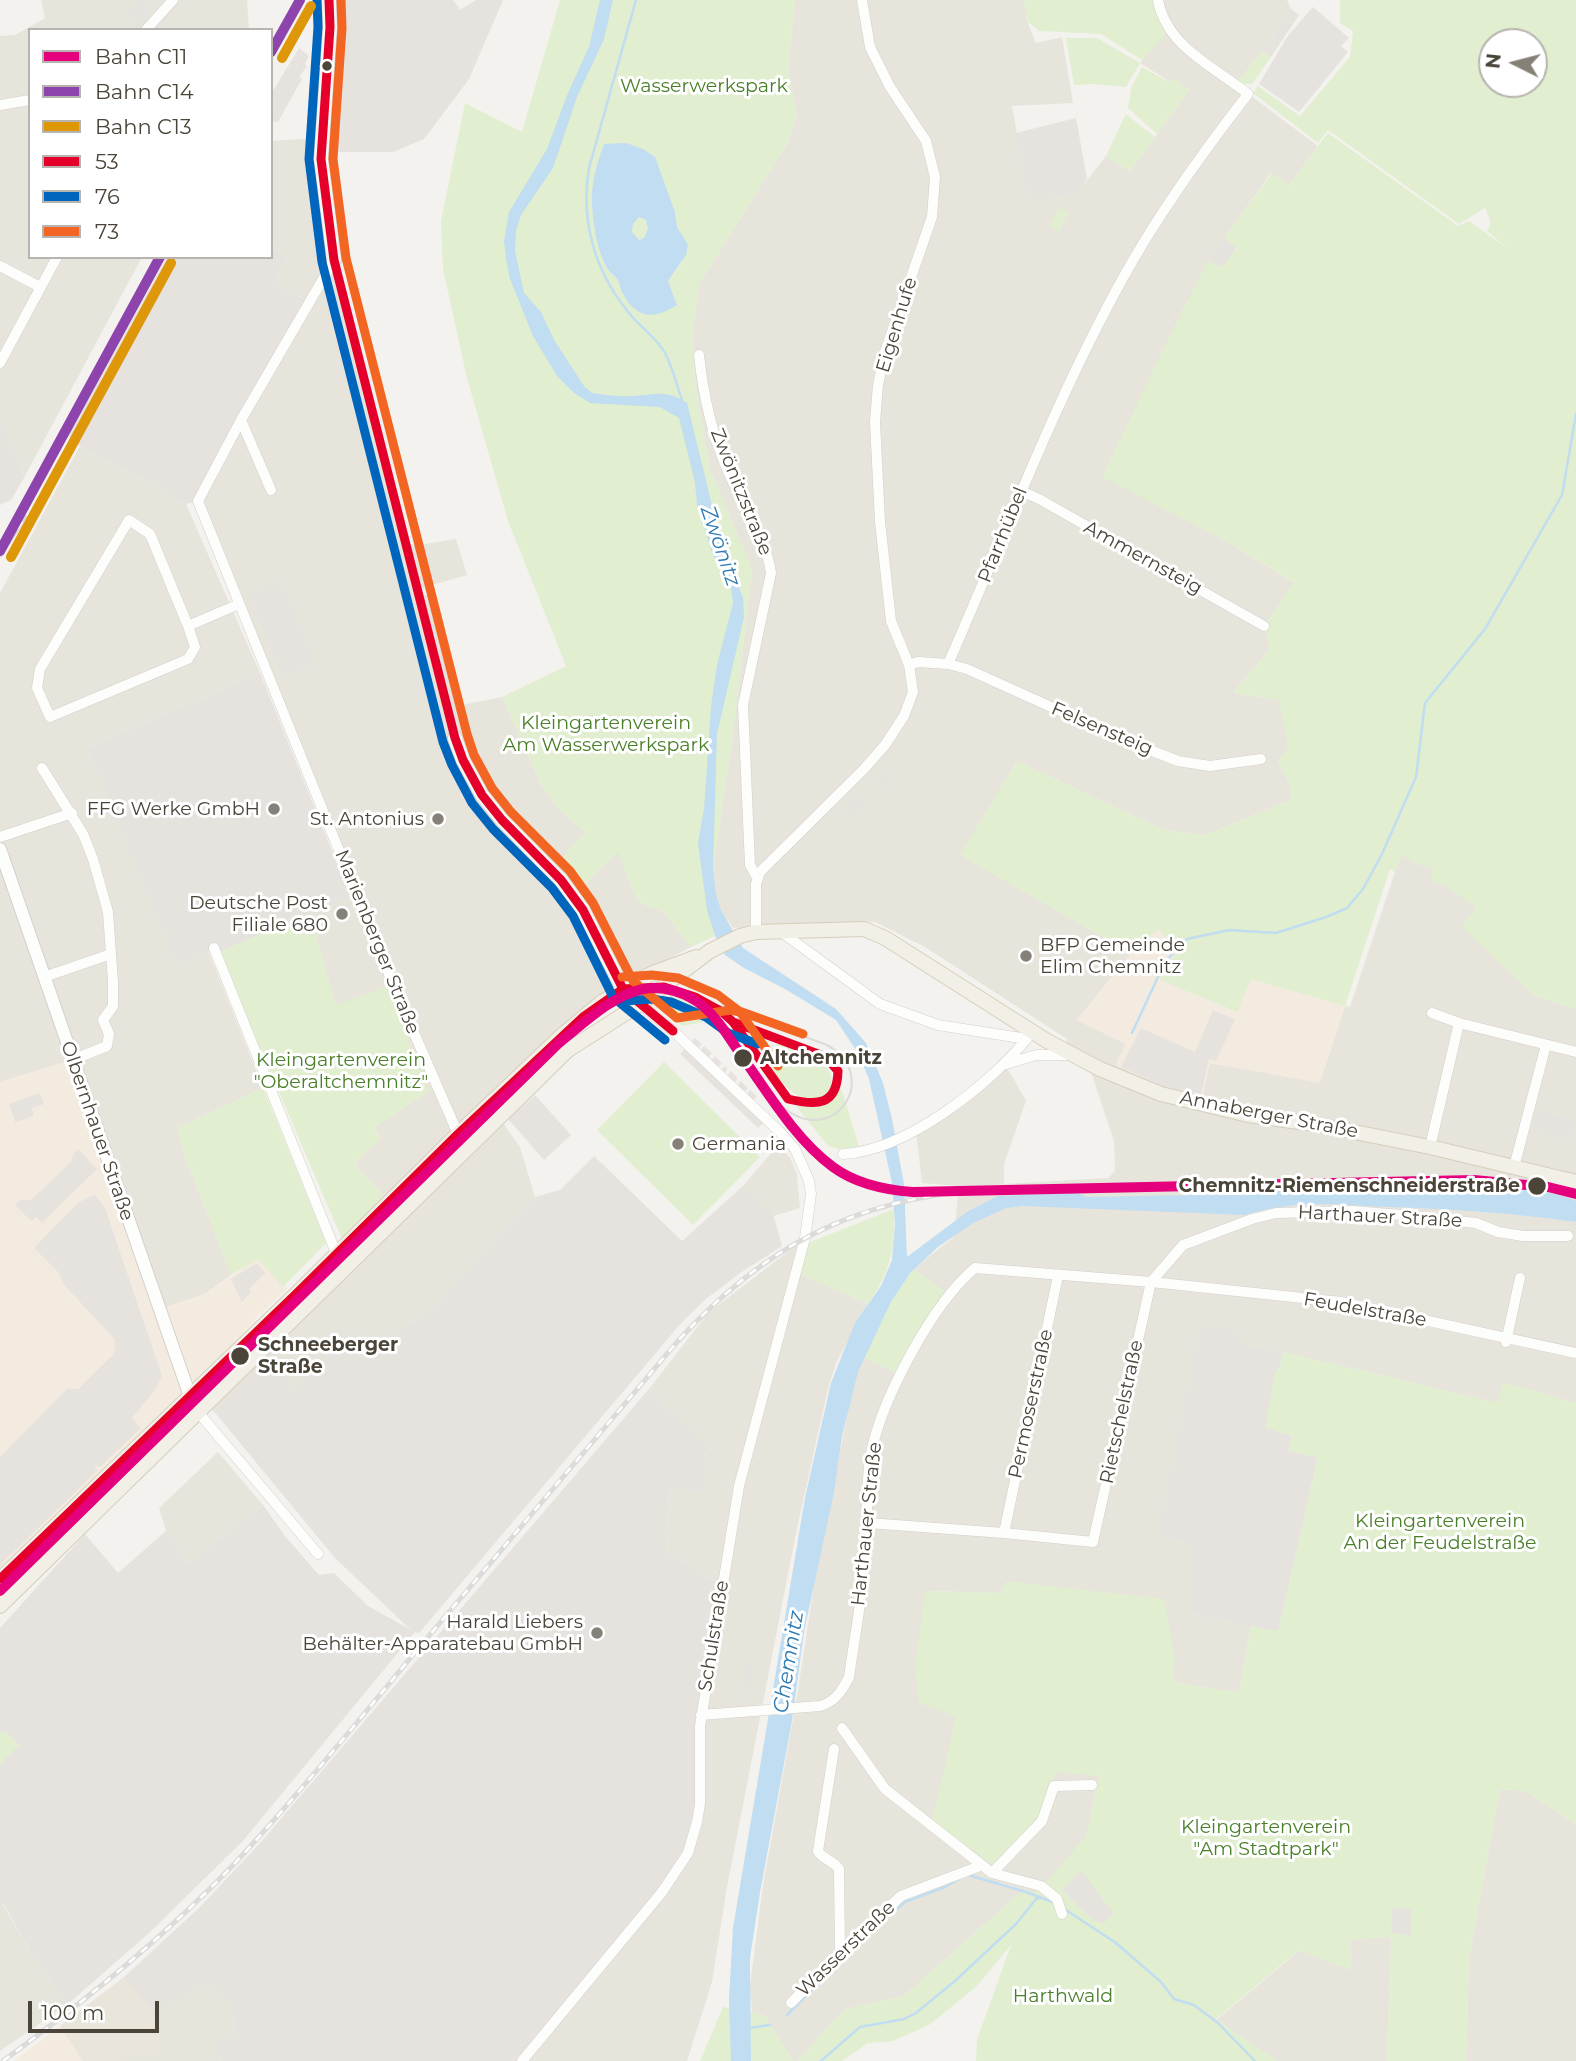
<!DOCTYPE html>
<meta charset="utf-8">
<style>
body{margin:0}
#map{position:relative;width:1576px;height:2061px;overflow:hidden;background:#f4f2ee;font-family:Montserrat,sans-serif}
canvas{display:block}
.legend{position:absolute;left:28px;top:28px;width:245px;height:231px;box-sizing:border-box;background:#fff;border:2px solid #b7b4b0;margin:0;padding:9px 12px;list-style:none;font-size:21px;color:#4b4439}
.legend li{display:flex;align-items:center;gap:14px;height:35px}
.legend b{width:35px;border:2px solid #b7b4b0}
.north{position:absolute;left:1478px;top:28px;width:70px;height:70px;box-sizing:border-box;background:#fff;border:2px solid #b7b4b0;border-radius:50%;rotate:276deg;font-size:19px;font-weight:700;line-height:28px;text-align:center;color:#4b4439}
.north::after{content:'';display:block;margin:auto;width:24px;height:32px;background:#868178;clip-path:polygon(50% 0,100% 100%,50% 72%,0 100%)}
.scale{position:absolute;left:28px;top:2001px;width:131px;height:32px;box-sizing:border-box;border:4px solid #4b4439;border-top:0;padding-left:9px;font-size:21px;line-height:24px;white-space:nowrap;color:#4b4439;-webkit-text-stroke:5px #fff;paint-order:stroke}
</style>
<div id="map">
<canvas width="1576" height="2061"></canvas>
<ul class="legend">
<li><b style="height:9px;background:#e5007d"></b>Bahn C11</li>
<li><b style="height:9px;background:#8e44ad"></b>Bahn C14</li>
<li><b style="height:9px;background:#dd9709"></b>Bahn C13</li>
<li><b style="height:9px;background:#e4002b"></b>53</li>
<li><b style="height:9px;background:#0065bd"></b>76</li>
<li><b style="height:9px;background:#f26522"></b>73</li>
</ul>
<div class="north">N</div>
<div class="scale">100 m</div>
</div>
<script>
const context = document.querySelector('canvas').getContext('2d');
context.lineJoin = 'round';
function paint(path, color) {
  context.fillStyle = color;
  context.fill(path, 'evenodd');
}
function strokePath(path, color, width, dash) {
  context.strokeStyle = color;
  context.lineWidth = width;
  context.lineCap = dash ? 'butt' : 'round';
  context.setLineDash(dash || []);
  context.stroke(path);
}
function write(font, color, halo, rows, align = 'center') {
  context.font = font + ' Montserrat,sans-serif';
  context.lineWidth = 6;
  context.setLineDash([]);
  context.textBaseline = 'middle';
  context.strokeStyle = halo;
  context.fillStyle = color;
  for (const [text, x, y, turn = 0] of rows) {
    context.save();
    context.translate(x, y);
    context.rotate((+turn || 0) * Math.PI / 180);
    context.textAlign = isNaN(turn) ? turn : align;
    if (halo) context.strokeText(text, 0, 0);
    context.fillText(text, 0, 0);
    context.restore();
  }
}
const residential = new Path2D(`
 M41,0H247L249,30H30V257H142L25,476L0,420V36L15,35L45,18Z
 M795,0H1024L1027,21L1036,43L1062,37L1073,103L1012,106L1029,199L1079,191L1106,156L1130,171L1190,89L1170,82L1140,63L1157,41L1169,31L1158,0H1287L1291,9L1263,51L1235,84L1318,146L1289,185L1271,173L1208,261L1161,354L1224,540L1295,583L1264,626L1270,649L1233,693L1279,700L1289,748L1278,761L1289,782L1291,800L1205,835L1164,830L1017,761L961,855L1131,953L1077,1020L1126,1044L1116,1065L1170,1090L1202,1099L1209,1063L1320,1082L1345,1006L1350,1007L1401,854L1419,864L1434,868L1431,880L1445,885L1477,907L1463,927L1535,996L1576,1009V1403L1504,1383L1498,1403L1283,1352L1249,1346L1238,1338L1192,1543V1614L1251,1626L1239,1693L1172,1682L1175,1658L1001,1593L925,1591L956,1716L1039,1820L1055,1771L1099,1776L1086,1837L1043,1887L1036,1892H1021L904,1996L845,2009L797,2061H793L764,2015L752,2013L750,1986L763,1885L796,1703L814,1585L854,1380L864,1358L902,1375L949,1295L913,1269L954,1237L959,1186L922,1183L916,1131L1005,1064L1026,1101L1004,1164V1184L1108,1178L1115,1171L1114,1141L1088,1063L1063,1050L1067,1039L925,947L875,922L733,928L721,910L716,894L713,868L733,735L752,569L710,469L696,390L692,338L699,284L787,144L797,115L788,69Z
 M318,138L333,260L309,302L274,283L288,258L271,246V141Z
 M333,265L407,547L456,539L467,575L418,589L447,708L502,697L541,784L558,808L585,832L575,894L618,851L632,889L640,903L664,912L691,947L616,986L388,1200L354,1164L380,1139L375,1127L429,1091L336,1006L310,914L359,895L199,501Z
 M80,446L186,504L260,673L87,748L178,963L208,950L263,1088L177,1128L184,1154L231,1275L205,1294L159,1310L72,1060L0,1082V593Z
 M503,1123L520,1147L535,1197L432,1309L366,1354L353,1333L293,1393L271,1347Z
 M779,1144L790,1158L797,1174L800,1208L774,1216L742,1187Z
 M798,1244L796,1272L868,1304L836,1363L828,1389L797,1528L727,1887L712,1982L687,2061H522L699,1741L723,1585L666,1553L669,1485L706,1467L704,1455L710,1449L649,1389L708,1313Z
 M218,1452L263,1505L189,1563L166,1531L159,1508Z
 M1500,1789L1526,1791L1576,1825V2061H1466L1469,1958Z
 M3,1904L34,1959L68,2004L0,2051V1906Z
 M1391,1936L1387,2061H1277L1216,2020L1300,1950L1351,1970L1350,1940Z
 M123,1978L151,2008L206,1983L230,2004L237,2034L213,2041L221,2061H83L60,2026Z`);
const commercial = new Path2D(`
 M1158,929L1178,952L1168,962L1161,980L1236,1012L1251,979L1345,1006L1320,1083L1210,1063L1202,1099L1170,1090L1116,1065L1126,1044L1077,1020L1131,953Z
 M72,1060L159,1309L205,1294L258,1258L287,1289L256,1318L211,1375L0,1579V1082Z
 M60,2026L83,2061H14Z`);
const industrial = new Path2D(`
 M343,0H453L460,10L476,0H503L469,79L424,139L393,152H332L341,4Z
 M1313,7L1349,38L1341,46L1348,52L1299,112L1259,84L1287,37Z
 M1076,118L1087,179L1079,191L1062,196L1029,200L1016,133Z
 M1224,238L1237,247L1222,268L1208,261Z
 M271,246L288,258L274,283L309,302L197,501L186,504L80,446L68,436L167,257H271Z
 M0,419L25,476L11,500L0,505Z
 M260,673L351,898L221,951L219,946L177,964L87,748Z
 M594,1156L682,1241L742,1187L773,1214L782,1246L740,1273L706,1299L682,1322L419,1633L415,1632L242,1842L149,1933L68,2004L34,1959L4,1904L0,1906V1628L85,1534L118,1573L166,1531L189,1563L263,1505L285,1536L319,1575L334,1573L368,1606L411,1630L335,1558L212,1409L271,1347L293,1392L354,1332L366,1354L432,1309L535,1197L560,1190Z
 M1200,1327L1238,1331V1338L1249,1346L1283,1352L1280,1367L1277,1369L1292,1436L1289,1451L1318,1457L1278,1632L1192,1614V1543L1158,1535Z
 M649,1389L710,1449L704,1455L706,1466L702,1492L669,1486L666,1553L719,1583L704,1699L700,1785L688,1853L522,2061H221L212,2041L237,2034L230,2004L206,1983L166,2006L151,2008L123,1978L200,1907L261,1842Z`);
const education = new Path2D(`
 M123,1978L151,2008L160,2052L122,2057V2061H83L60,2026Z`);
const green = new Path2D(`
 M560,0H795L788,69L797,115L787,144L699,284L692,338L696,390L710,469L752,568L733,735L713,868L716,894L721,910L728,920L713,928L715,936L691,947L664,912L640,903L632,889L618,852L574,894L557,863L585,832L558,808L541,784L502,697L566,666L508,521L467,378L443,269L441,221L465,103L522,132ZM596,166L675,211L677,227L688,246L680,265L668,281L677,305L634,307L623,295L617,279L609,272L602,257L592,204Z
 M1024,0H1158L1169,31L1142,60L1101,34L1039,31L1027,21Z
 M1340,0H1576V1009L1535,996L1462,927L1476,907L1445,885L1430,880L1433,868L1419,864L1402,855L1395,872L1390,869L1345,1006L1251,979L1237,1012L1160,980L1168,962L1178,952L1158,929L1131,953L960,855L1017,761L1164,830L1205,835L1291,800L1289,782L1278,761L1288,748L1279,700L1233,693L1270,649L1264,626L1294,582L1224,540L1102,477L1161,354L1208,261L1222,267L1237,248L1224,238L1272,173L1289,185L1328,133L1458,226L1469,221L1507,248L1487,231L1491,223L1485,208L1459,224L1328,130L1318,143L1253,93L1258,86L1300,116L1350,57L1353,31L1340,23ZM1492,42H1534V84H1492Z
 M1066,38H1097L1140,63L1126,87L1093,84L1074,85Z
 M1263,51L1271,57L1252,84H1242L1238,80Z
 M1142,67L1169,82L1173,78L1190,89L1157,134L1128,108L1131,88Z
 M1126,114L1155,137L1130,171L1106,156Z
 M1059,207L1069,212L1059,232L1049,226Z
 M639,217L646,220L648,229L644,238L638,240L632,232L633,224Z
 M310,914L336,1005L386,987L429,1091L375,1127L380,1139L354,1164L388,1200L342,1239L249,1022L221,951Z
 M670,995L689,1003L709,1021L682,1026L665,1011L663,1003Z
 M778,1044C866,1056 829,1134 783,1083C775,1074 767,1063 769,1050Z
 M664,1062L760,1157L693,1225L597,1130Z
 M263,1088L326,1243L283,1287L258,1259L231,1275L184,1154L177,1128Z
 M839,1090L842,1091L859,1146L839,1149L828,1146L797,1107L798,1105C816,1110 830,1108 839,1090Z
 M894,1209C896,1248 890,1273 868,1304L796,1272L803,1245Z
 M913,1269L949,1295L902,1375L864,1358L891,1302Z
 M1283,1352L1498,1403L1503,1382L1576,1403V1825L1526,1791L1500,1789L1469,1958L1466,2061H1387L1391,1937L1350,1940L1351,1970L1299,1950L1216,2019L1277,2061H976L977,2040L1011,1945L976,1987L929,2025L893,2041L868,2043L842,2061H797L845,2009L904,1996L1021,1892H1036L1042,1887L1086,1836L1099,1776L1055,1772L1039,1820L996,1867L932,1821L956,1717L919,1703L915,1667L925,1591L1000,1593L1006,1581L1164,1599L1175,1658L1173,1682L1239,1693L1251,1626L1278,1631L1318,1458L1289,1451L1292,1436L1265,1428L1275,1372L1280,1367Z
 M6,1731L19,1745L0,1765V1733Z
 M723,2007L764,2015L793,2061H700Z`);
const parking = new Path2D(`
 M140,0H147V16L135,29L128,23L133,18L129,13Z
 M1291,9L1299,15L1271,57L1263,51Z
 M299,48L309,56L305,64L307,66L299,77L302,79L278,122L271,121V94Z
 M280,579L314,663L282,676L248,592Z
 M434,593L472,751L460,754L419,597Z
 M887,769L895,776L881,790L874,783Z
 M858,795L866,803L852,818L844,810Z
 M1213,1010L1235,1019L1216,1061L1209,1059L1201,1095L1165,1087L1121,1067L1141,1028L1195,1052Z
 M695,1038L702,1044L695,1051L698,1054L704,1046L712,1053L705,1061L708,1064L715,1056L722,1063L715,1070L718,1074L725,1066L728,1069L721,1076L724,1079L731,1071L738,1078L731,1086L734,1089L741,1081L748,1088L742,1096L744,1098L750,1090L757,1096L750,1104L767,1119L758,1128L680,1054Z
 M40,1093L44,1104L32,1108L34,1116L15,1122L9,1104Z
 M535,1095L571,1135L544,1160L508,1119Z
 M1536,1111L1575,1121L1571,1141L1531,1131Z
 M78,1149L97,1169L42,1223L36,1217L31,1221L15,1205L20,1200H31L71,1162L73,1155Z
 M95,1195L105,1208L162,1376L154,1391L132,1418L141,1428L100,1467L95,1466V1468L98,1470L0,1565V1457L67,1389H78L112,1356L115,1349V1340L111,1335L65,1286L59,1273L34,1248L79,1202Z
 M257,1263L265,1273L249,1289L251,1292L242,1302L231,1279Z
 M645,1401L659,1412L614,1467L611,1464L612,1458L603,1451Z
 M94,1552L152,1737L144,1746L120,1723L109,1733L55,1678L45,1664L56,1653L28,1623Z
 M229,1602L231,1639H218L215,1603Z
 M309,1612L320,1622L261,1689L251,1679Z
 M208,1626L211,1668H205L202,1635L176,1636V1629Z
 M745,1665L753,1666L748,1694L754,1695L753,1700H746L747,1693L741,1692Z
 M224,1701L229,1707L198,1735L192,1730Z
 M1081,1870L1113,1913L1103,1924L1089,1917L1062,1890Z
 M1392,1908L1411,1909V1936L1391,1932Z`);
const water = new Path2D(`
 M600,0H613L604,39L577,97L553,168L521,215L516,231L515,251L524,293L541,312L554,340L584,386L592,393C606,395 619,397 633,396C657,395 665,389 687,403L719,534L743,598L744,617L717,734L713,868L716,894L721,910L743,948L836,1009L866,1043L883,1083L892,1119L904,1184L907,1257L967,1212L998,1196L1077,1193L1087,1197L1244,1194L1264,1189L1292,1188L1489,1187C1517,1187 1550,1190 1576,1201V1222C1514,1213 1452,1209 1389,1207C1339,1205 1294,1199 1245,1215L1023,1206L1006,1208L973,1223L938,1247L911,1272L891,1302L858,1372L842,1436L834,1492L804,1632L792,1721L760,1892L750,1958L751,2061H731L729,1999L733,1928L805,1498L831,1383L855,1323L881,1286L892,1260L895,1224L892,1183L869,1079L858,1053L836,1020L785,989L744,968L725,955L715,936L707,910L698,843L704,809L711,707L717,665L733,603L731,588L712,553L697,505L695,482L679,418L660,407L590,403L574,393L557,376L533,336L510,279L506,259L504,241L509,212L547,149L568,93L589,47Z
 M626,143L643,149L655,157L675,212L677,227L688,245L686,255L668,281L677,305C655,319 637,320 623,294C620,290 620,283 617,279C615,276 611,274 609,271C597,253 593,224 592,203C591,183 597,163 604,144ZM639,217L646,220L648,229L644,238L639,240L632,232L633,224Z`);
const stream = new Path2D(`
 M636,0L589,168C580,221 595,272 629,313C639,326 657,338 665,353C673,368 677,387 683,403
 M1132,1033L1165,962L1187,939L1229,930L1276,933L1326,917L1347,908L1363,889L1382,854L1416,777L1425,703L1485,629L1562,495L1576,414
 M968,1875L1026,1892L1055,1903
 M1066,1910L1116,1943L1161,1982L1174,1999L1194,2005L1218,2023L1255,2061
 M787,2015L865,1937L905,1902L945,1887L959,1879
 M749,2028L770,2025
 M821,2061L860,2027L904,2019L916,2013L955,1981L1016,1924L1036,1899L1041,1897`);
const minor = new Path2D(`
 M146,30L173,0
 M0,105L30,100
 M334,260L241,420L198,501L392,982L458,1134L469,1146
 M0,266L40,287
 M699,355C703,393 712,434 727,469C742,503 766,536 771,573L743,705L750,865L757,877
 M0,363L57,257
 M241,420L271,490
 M1021,491L1039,499L1264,626
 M188,626L195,647L188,659L50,717L37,688L40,669L129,520L150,534L188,626L239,604
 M948,664L967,669L1122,739L1178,761L1210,766L1261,759
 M909,665L918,662L948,664C1005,535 1054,402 1123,278C1158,214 1203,152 1248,94C1214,67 1166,46 1158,0
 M42,768L83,834L93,859L108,912L113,982V1006L103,1020L109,1034L107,1046L72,1060
 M0,837L72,813
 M780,931L880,1004L938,1025L1027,1039
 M756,932V884L760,872L864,769L885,745L904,716L913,692L909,665L891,621L880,522L875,422L878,385L885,352L932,217L935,177L926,141L890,87L870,47L862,0
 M214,948L336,1253
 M44,977L111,954
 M1432,1013L1459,1023L1576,1052
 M1006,1064L1036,1055H1070
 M1430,1147L1459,1023
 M843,1154C906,1151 991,1084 1029,1036
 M1514,1167L1546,1045
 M1506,1342L1520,1278
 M198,1412L318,1554
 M868,1523L1004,1533L1093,1542L1151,1282L1341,1302L1576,1353
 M1004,1533L1058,1276
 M701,1715L820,1706C835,1702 842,1691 849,1677C855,1635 863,1593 866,1550C868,1518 865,1485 871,1453C882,1399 932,1304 975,1268L1151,1282L1183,1245L1252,1219L1276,1213L1353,1211L1401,1215L1476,1223L1498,1232L1523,1236H1568
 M842,1728L885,1789L992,1873L1041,1886L1057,1899L1062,1914
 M834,1749L818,1851C823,1860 833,1860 839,1869L840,1953
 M992,1873L1042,1821L1054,1786L1092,1785
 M791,2003L840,1953L901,1896L980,1866
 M522,2061L662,1892L688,1853L697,1822L700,1804V1726L739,1486L805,1238L811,1194L809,1181L795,1149L779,1131L673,1031L640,1004`);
const tertiary = new Path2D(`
 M0,849L192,1402L198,1412`);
const secondary = new Path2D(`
 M329,0L330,27L321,159L334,260
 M455,738L463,760L482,795L502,820L561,880L583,910L623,989L640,1004`);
const primary = new Path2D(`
 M0,1579L295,1295L458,1134L560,1037L602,1002L623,989L653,973L696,957
 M0,1606L568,1050L640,1004L710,951L740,936L756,932L864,929L885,938L1047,1041L1100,1069L1161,1094L1248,1115L1314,1124L1430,1147L1576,1182`);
const tram = new Path2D(`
 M623,1003C662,979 707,1001 746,1015C773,1025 800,1035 827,1045C885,1077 830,1157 775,1100
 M357,1241L391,1214`);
const rail = new Path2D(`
 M0,555L25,517
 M3,2061C86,2000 165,1937 236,1862C303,1790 365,1712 428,1637C511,1538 594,1440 677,1342C763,1247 854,1199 982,1190`);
const bus1 = new Path2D(`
 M329,0L330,27L321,159L334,260L455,738L463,760L482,795L502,820L561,880L583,910L623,989L673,1031
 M733,1022L826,1057L838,1071C837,1106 817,1106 788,1099Z
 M0,1579L295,1295L458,1134L583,1017L623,989L664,987L695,997L722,1012L733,1022`);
const bus2 = new Path2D(`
 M317,0L318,27L309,159L322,262L443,742L452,765L472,803L493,829L552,888L573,916L613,997L665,1040
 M624,1001L652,999L671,1002L706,1017L728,1033L758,1044
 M723,1029L758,1080`);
const bus3 = new Path2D(`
 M341,0L342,28L333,159L346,258L467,734L474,755L492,788L511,812L570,871L593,903L633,981L677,1018L731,1010L740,1012L778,1066
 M622,977L652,975L678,978L718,995L739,1011L803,1034`);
const rail1 = new Path2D(`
 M0,1591L559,1043C584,1023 611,996 643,989C664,985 687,993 703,1006C718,1019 728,1036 739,1052C767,1091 794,1138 833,1167C856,1184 885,1190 913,1192L1474,1180L1548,1187L1576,1194`);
const rail2 = new Path2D(`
 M271,52L300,0
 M0,551L160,257`);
const rail3 = new Path2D(`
 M282,58L311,6
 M11,557L171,263`);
const markers = [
 [327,66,6,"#4b4439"],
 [274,809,7,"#868178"],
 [438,819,7,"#868178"],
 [342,914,7,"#868178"],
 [1026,956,7,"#868178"],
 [743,1058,10,"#4b4439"],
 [678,1144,7,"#868178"],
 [1537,1186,10,"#4b4439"],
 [240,1356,10,"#4b4439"],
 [597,1633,7,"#868178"]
];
const parkNames = [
 ["Wasserwerkspark",704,86],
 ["Kleingartenverein",606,723],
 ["Am Wasserwerkspark",606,745],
 ["Kleingartenverein",341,1060],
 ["\"Oberaltchemnitz\"",341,1082],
 ["Kleingartenverein",1440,1521],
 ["An der Feudelstraße",1440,1543],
 ["Kleingartenverein",1266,1827],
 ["\"Am Stadtpark\"",1266,1849],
 ["Harthwald",1063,1996]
];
const streetNames = [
 ["Eigenhufe",897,325,-73],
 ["Zwönitzstraße",741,492,68],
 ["Pfarrhübel",1003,535,-68],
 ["Ammernsteig",1143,558,29],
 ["Felsensteig",1102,729,23],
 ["Marienberger Straße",377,942,68],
 ["Annaberger Straße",1269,1115,11],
 ["Olbernhauer Straße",97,1131,71],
 ["Harthauer Straße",1380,1217,3],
 ["Feudelstraße",1365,1310,10],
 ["Permoserstraße",1031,1404,-78],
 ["Rietschelstraße",1122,1412,-78],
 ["Harthauer Straße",867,1524,-84],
 ["Schulstraße",714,1636,-81],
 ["Wasserstraße",846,1949,-44]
];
const poiNames = [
 ["FFG Werke GmbH",260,809],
 ["St. Antonius",424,819],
 ["Deutsche Post",328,903],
 ["Filiale 680",328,925],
 ["BFP Gemeinde",1040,945,"left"],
 ["Elim Chemnitz",1040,967,"left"],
 ["Germania",692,1144,"left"],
 ["Harald Liebers",583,1622],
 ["Behälter-Apparatebau GmbH",583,1644]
];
const stopNames = [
 ["Altchemnitz",760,1058],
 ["Chemnitz-Riemenschneiderstraße",1520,1186,"right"],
 ["Schneeberger",258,1345],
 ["Straße",258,1367]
];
const waterNames = [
 ["Zwönitz",720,546,71],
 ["Chemnitz",789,1662,-81]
];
paint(residential, '#e7e4dc');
paint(commercial, '#f3ebdf');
paint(industrial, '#e6e2de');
paint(education, '#eae5da');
paint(green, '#e1eecf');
paint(parking, '#e6e3df');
paint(water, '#c0ddf1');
strokePath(stream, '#c0ddf1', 2.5);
strokePath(minor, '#d2d0cb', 11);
strokePath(tertiary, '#d2d0cb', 14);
strokePath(secondary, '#d3cfc5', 16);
strokePath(primary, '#d6cebb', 16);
strokePath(minor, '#fdfdfc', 10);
strokePath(tertiary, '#fdfdfc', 12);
strokePath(secondary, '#f7f6f1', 14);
strokePath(primary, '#f2efe6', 14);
strokePath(tram, '#dbdbda', 2);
strokePath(rail, '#dbdbda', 5);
strokePath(rail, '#fff', 2.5, [8]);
strokePath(bus1, '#e4002b', 9);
strokePath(bus2, '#0065bd', 9);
strokePath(bus3, '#f26522', 9);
strokePath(rail1, '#e5007d', 10);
strokePath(rail2, '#8e44ad', 10);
strokePath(rail3, '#dd9709', 10);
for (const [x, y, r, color] of markers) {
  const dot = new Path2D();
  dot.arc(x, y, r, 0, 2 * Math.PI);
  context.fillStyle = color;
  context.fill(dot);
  strokePath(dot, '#fff', 2.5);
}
write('19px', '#4a7f2a', '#fff', parkNames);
write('19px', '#4b4439', '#fff', streetNames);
write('19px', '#4b4439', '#fff', poiNames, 'right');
write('bold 19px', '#4b4439', '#fff', stopNames, 'left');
write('italic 21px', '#2e7ab2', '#fff', waterNames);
</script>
